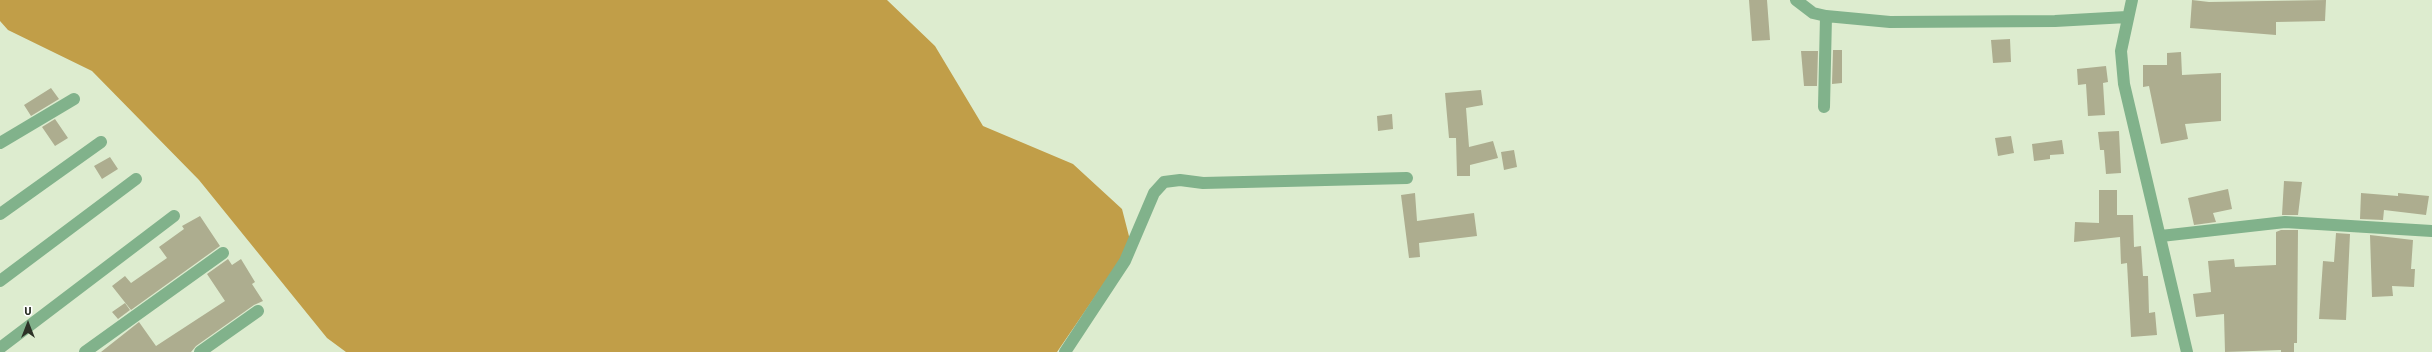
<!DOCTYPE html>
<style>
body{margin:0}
#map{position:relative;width:2432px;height:352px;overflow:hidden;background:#ddeccf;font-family:Signika,sans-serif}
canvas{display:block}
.north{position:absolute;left:8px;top:304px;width:40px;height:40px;-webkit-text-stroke:3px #fff;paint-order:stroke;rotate:0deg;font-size:11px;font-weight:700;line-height:16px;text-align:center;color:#2d3227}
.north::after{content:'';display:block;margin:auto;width:14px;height:18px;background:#2d3227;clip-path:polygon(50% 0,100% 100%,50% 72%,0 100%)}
</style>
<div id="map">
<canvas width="2432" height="352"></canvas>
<div class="north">U</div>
</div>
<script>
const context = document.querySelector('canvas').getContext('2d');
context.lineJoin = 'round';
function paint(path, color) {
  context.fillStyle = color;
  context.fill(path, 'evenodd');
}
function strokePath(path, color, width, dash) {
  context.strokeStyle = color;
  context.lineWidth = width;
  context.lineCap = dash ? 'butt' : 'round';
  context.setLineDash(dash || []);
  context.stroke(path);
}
const forest = new Path2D(`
 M0,0H887L935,46L983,126L1073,164L1122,209L1131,244L1057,352H346L327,338L199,180L92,71L8,30L0,21Z`);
const building = new Path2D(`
 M1749,0H1767L1770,40L1752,41Z
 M2192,0L2209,2L2326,0L2325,21L2276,22V35L2190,28Z
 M2010,39L2011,62L1993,63L1991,40Z
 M1833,50H1842V83L1832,84Z
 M1801,51H1818L1817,86H1804Z
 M2181,52L2182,75L2221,73V121L2185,124L2188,139L2161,144L2149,86L2143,87V65H2167V53Z
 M2106,66L2108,82L2103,83L2105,115L2088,116L2086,84L2078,85L2077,69Z
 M51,88L59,99L31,116L24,105Z
 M1481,90L1483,105L1466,108L1469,147L1493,141L1498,158L1470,165V176H1457L1456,138H1449L1445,93Z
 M1392,114L1393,129L1378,131L1377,116Z
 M55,119L68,138L55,146L42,127Z
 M2119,131L2121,173L2106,174L2104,150H2100L2098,132Z
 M2011,136L2014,153L1998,156L1995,138Z
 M2062,140L2064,154L2050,155V159L2034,161L2032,144Z
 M1514,150L1517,167L1504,170L1501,152Z
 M110,157L118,169L102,179L94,166Z
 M2284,181L2302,182L2298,215H2282Z
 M2228,189L2232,209L2213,213L2216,222L2194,225L2188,198Z
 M2099,190H2117V215H2133L2134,247L2141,246L2143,276H2148L2149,313L2155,312L2157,335L2131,337L2127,263L2121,264L2120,237L2074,242L2075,222L2099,223Z
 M1415,193L1417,221L1474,213L1477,236L1419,243L1420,257L1409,258L1401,195Z
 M2361,193L2398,196V193L2429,196L2426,215L2384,210L2383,220L2360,219Z
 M200,216L220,246L131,310L112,286L125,276L131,283L167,258L159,247L184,229L182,226Z
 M2281,230H2298L2297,343H2294V352H2281V350L2225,352L2224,314L2196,317L2193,294L2211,292L2208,261L2234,259L2235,267L2276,265V232Z
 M2336,233L2350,234L2346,320L2319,319L2323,261L2334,262Z
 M2370,235L2413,240L2411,269H2415L2414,287L2392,286L2393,296L2372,297Z
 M228,259L232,265L241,259L255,282L252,284L263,301L254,305L196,346L191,352H101L139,322L156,346L225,301L207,274Z
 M125,303L130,310L118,319L112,312Z`);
const street = new Path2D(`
 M1796,0L1813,13L1826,16L1890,22L2055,21L2127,17
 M2132,0L2121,51L2124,84L2187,352
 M1824,107L1826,16
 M0,143L74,99
 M0,214L101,142
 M2161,236L2285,222L2432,231
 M0,281L136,179
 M0,348L174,216
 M85,352L223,253
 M200,352L258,311
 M1065,352L1125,261L1154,193L1164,182L1180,180L1203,183L1407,178`);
paint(forest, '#c19e48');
paint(building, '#adad8f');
strokePath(street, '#81b28b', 12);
</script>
